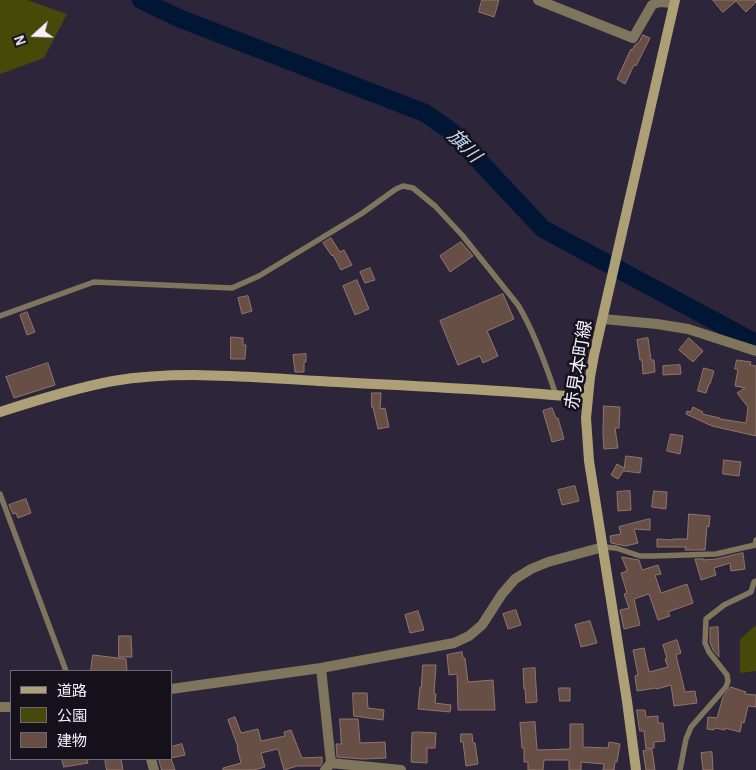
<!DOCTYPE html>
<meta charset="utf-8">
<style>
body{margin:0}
#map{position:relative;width:756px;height:770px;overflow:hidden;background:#2d263b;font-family:"Alegreya Sans","Noto Sans JP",sans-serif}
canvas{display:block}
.legend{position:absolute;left:10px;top:670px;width:162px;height:90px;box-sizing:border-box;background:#14111a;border:1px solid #6e6a75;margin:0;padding:6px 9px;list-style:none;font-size:15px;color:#f4f0fe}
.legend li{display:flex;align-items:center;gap:10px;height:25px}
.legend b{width:25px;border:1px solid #6e6a75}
.north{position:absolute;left:10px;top:10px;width:50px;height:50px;-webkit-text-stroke:4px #14111a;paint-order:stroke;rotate:250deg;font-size:14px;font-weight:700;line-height:20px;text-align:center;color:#f4f0fe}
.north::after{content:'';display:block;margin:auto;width:18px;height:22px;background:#f4f0fe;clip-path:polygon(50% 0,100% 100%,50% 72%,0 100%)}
</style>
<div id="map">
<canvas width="756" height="770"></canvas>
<ul class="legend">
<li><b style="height:6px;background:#ada077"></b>道路</li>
<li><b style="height:14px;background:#464908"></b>公園</li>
<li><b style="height:14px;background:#684f46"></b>建物</li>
</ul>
<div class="north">N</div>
</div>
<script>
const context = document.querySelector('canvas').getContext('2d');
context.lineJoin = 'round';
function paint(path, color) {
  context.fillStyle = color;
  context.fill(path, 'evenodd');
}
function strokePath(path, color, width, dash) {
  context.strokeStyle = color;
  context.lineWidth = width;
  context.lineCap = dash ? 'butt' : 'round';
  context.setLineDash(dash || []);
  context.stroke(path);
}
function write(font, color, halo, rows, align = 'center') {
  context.font = font + ' "Alegreya Sans","Noto Sans JP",sans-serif';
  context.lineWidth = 5;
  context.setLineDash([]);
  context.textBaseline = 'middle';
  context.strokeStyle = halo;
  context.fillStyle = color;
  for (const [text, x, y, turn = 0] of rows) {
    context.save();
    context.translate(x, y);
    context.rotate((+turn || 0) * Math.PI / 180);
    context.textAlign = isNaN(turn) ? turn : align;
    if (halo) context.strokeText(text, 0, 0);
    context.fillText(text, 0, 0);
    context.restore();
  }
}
const green = new Path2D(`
 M0,0H27L67,14L44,58L0,74Z
 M756,625V671L740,673V639Z`);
const river = new Path2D(`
 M141,0L181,19L425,113L451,131L543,229L756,343`);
const building = new Path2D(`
 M482,0H499L494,17L479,12Z
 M713,0H756V2L746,12L736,1L723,12Z
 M643,35L650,38L636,66L634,65L625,84L617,79L631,49L632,50L635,45L639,42Z
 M331,238L340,252L344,250L352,265L341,270L333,255L332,256L323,243Z
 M461,242L473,256L450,272L440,256Z
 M370,268L375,280L365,283L360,272Z
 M357,280L369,309L355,315L343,286Z
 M503,294L514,319L487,331L498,356L483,363L480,356L458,365L440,321Z
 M248,296L252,311L242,314L238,298Z
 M27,312L35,332L27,335L20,315Z
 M231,337L243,338V345H246L245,359H231Z
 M648,338L651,360H654L655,372L643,374L642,360H640L637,340Z
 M689,338L703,351L693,362L679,350Z
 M306,354V362H304V372H295L293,355Z
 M737,360L751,362L750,365L756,366V436L712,426L686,414L687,411L691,412L693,407L703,412L702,414L720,418V419L746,423L748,407L737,393L745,388L735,386L738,369H735Z
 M48,363L55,385L14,398L6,377Z
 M680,365L681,374L663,375V366Z
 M704,368L714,371L710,384H709L706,393L698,391Z
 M372,393H381L380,409L385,408L389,427L378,429L373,407H372Z
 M604,406L620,407L619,428H615L618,448L604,449L603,434Z
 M552,408L556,418H558L564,439L552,442L543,411Z
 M671,434L683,436L680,454L667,451Z
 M626,456L642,458L640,473L624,471V470L618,479L611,475L617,464L624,468Z
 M724,460L741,462L739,476L723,474Z
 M575,486L579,501L562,505L558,490Z
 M630,491L631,510L618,511L617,492Z
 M654,491L667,492L666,509L652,507Z
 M26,499L31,513L18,518L16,513L13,514L9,505Z
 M689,514L710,516L709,527L707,526L705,550H685L686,547H657V539L673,540V539H687Z
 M650,519V530L634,529L638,543L626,546L611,543L610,536L621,534L619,527Z
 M743,553L745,569L731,571L730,563L714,568L716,575L701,580L695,559H704L703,560L716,559Z
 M622,557L639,560L642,570L658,565L661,574L655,575L661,593L687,584L693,603L668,612L670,616L658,620L649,594L634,599L640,625L624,629L620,610L629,608L624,594L627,593L621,573L627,571Z
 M516,610L521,625L508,629L503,614Z
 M418,611L424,630L410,633L405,615Z
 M590,621L597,643L581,647L575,625Z
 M718,627L719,657L713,650L710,642V628Z
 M119,636H131L132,657H119Z
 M677,640L681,653L676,655L685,692L695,691L697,703L674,706L671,685L657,689L656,688L637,691L635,676L638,675L633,650L644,648L649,672L668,667L665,659H667L663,645Z
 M462,652L463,658H465L468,682L493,680L495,710H458L457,674L449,675L447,655Z
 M93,655L126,659L127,671H91Z
 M423,665H436L434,694H436L435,703L451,705L450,712L418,709L420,687H421Z
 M535,668L537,702L526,703L525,689H524L523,669Z
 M731,687L746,692L745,694L756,695V707L748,706L744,723L742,722L740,732L725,728V730L714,728V730L707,729L708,717L717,718L723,697Z
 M559,688H570V701H560Z
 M353,693H367L368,708L384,710L383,720L354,716Z
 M637,710H645L646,717L658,716V723H663L665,741L654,742V748L646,749L644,731H640Z
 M235,717L241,733L258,729L261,741L285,736L284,732L291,730L302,758L322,757V763L320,766H297L284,770L278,749L261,753L265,767L254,770H223V768L241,763L237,747H238L228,720Z
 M340,719H358L360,743L385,742L386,758L363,759L337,757L336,744H341Z
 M535,722L537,750L570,749V724H583V747L608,748L609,742L620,744L617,762H615L614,770H603L604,764L581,762V770H569V760H544L543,770H528V762H524V748H522L520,723Z
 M417,732L436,733L435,748H427V763L411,762L412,733Z
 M461,734H472L473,743H475L478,764L466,766L463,742H461Z
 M182,744L185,755L171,758V747Z
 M652,750L655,770H646L643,751Z
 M712,752L713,770H703L701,753Z
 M62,759H87L88,763L64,767Z
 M105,759H121L123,770H107Z
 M159,759H171L175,770H162Z`);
const lane = new Path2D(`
 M0,316L94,282L232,288L259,276L361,214L396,189L403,186L413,188L435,206L462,235L518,305C534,331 546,365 556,395
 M0,494L66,671
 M603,547L616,548L640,556H654L716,554L755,545L756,540
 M680,770L686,739L691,727L726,687L728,681L727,675L709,652L705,643L706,619L724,605L751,592L754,582L756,581`);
const street = new Path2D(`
 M538,0L633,38L652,5L659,2L674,3
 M603,319L657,324L688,329L756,351
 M321,668L331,763
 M171,689L321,668L454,643L469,636L482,625L502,594L515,579L531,569L548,562L603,547
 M0,707H11
 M151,759L154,770
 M325,770L331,763L401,770`);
const secondary = new Path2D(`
 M0,412C37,400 75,388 113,381C179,370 252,377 318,381C408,386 498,389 587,398
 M636,770L627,701L589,461L586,418L590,377L594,355L675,0`);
const streetNames = [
 ["赤見本町線",579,365,-81]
];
const waterNames = [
 ["旗川",464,146,45]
];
paint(green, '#464908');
strokePath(river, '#001634', 18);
paint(building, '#684f46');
strokePath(building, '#90756b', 1);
strokePath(lane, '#7e755c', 5.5);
strokePath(street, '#7e755c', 10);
strokePath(secondary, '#ada077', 10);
write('18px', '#f4f0fe', '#14111a', streetNames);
write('italic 19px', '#c2d8f5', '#14111a', waterNames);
</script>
